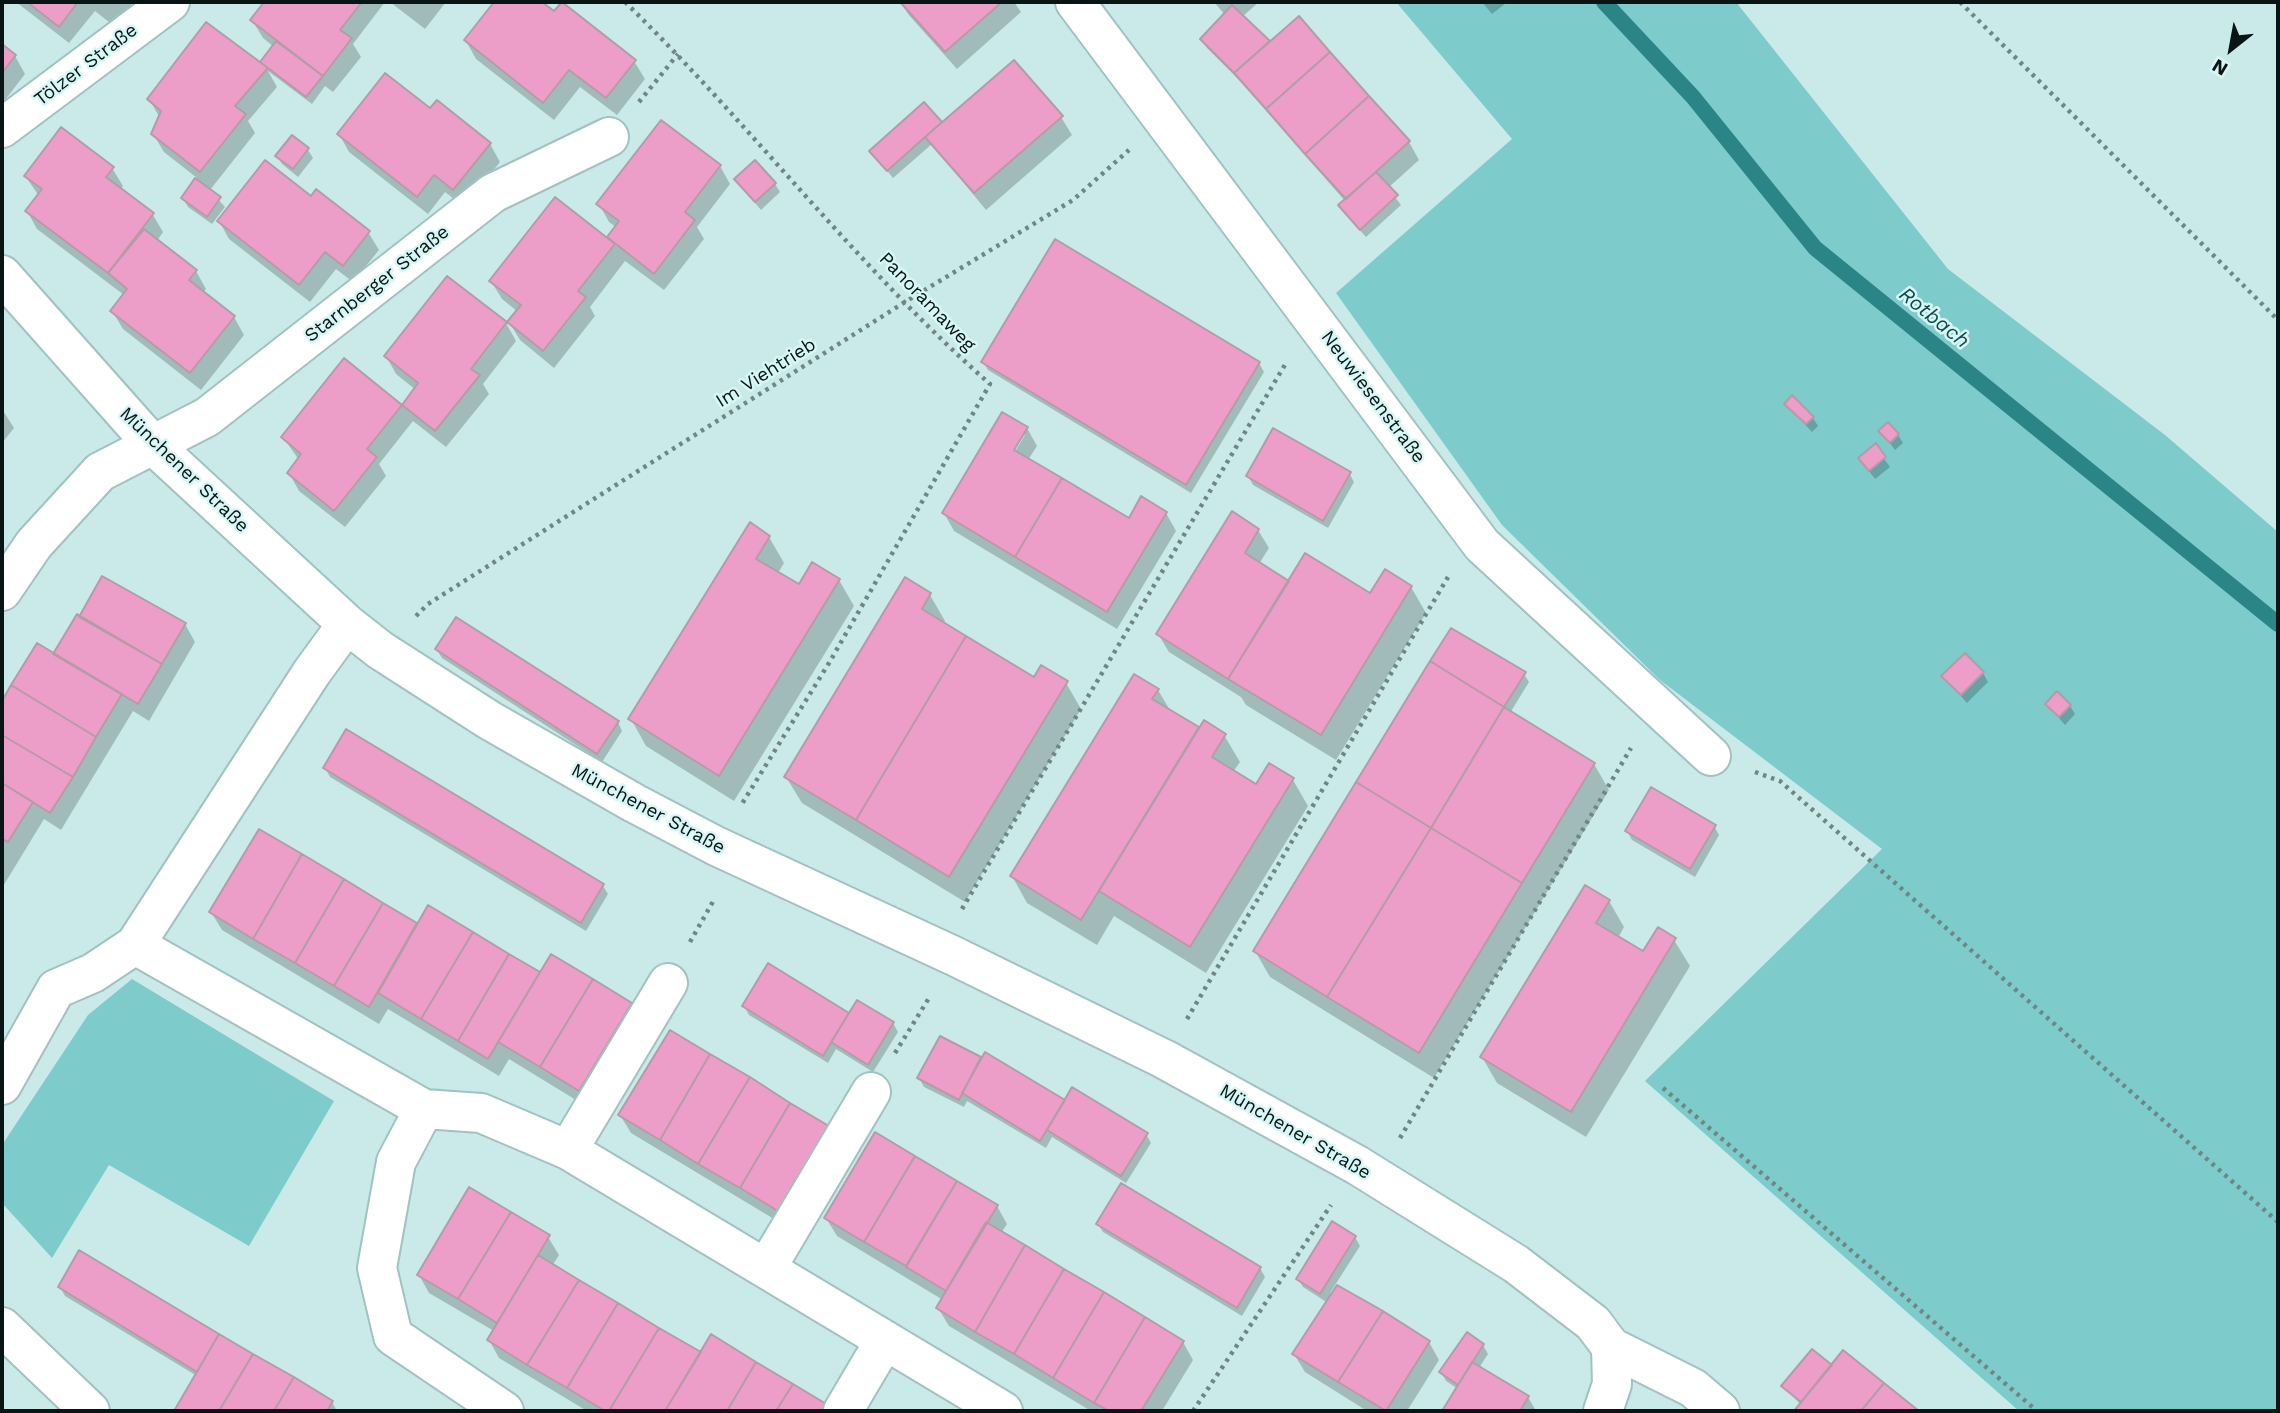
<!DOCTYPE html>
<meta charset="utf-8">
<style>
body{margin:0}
#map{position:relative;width:2280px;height:1413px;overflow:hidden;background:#caeaea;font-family:"Work Sans",sans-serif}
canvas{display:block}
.frame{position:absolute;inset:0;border:4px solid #091414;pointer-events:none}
.north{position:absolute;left:2196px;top:14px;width:70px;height:70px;-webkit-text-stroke:5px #d7f7f7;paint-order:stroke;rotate:211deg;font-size:19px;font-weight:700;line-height:28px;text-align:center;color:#091414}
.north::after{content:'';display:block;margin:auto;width:24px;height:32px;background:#091414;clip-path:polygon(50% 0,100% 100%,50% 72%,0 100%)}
</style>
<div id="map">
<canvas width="2280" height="1413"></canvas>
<div class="frame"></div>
<div class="north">N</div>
</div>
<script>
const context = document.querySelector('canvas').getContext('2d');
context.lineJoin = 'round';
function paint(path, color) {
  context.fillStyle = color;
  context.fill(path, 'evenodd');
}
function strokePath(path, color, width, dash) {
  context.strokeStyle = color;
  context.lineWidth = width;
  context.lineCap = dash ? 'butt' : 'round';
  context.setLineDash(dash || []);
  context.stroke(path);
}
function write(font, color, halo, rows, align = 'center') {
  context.font = font + ' "Work Sans",sans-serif';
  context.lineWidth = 5;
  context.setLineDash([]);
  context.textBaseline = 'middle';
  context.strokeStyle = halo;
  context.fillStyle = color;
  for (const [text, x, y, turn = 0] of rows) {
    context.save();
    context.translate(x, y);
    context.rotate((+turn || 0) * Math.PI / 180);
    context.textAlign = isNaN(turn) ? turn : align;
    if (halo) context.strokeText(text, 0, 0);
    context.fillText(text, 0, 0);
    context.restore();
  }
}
const green = new Path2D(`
 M1396,2H1736L1948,269L2165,435L2278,532V1411H2019L1645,1081L1882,849L1660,680L1502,525L1336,293L1512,139Z
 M132,979L334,1101L249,1246L109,1165L52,1258L2,1203V1145L88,1015Z`);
const shadow = new Path2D(`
 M16,2H133L114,26L95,11L69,43Z
 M266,2H385L353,44L361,57L333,92L325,86L312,104L268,71L277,87L248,121L255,133L210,190L225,207L212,224L188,207L183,198L197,178L164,152L153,134L160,118L149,99L266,68L274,47L263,38L252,20Z
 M390,2H446L425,29Z
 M496,2H539L634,61L645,79L617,115L580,87L554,120L476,59L466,41Z
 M901,2H1014L1021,12L957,69L908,14Z
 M1214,2H1259L1242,17L1270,44L1409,142L1419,160L1388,188L1401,205L1366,237L1345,214L1340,206L1345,201L1240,81L1207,48L1202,40L1225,15Z
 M1482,2H1506V3L1492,14Z
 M2,46L15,56L25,74L2,104Z
 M430,110L490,144L500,162L464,207L445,192L428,214L349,152L339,134Z
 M1061,117L1072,135L986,210L932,144L893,178L871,151L940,123Z
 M292,137L308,150L313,158L298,177L282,164L277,156Z
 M720,166L730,184L697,227L704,239L664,290L625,261L590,307L595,316L554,368L520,340L509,322L518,312L502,299L491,281L607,239L616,227L609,222L599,204Z
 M112,168L123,186L120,190L153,215L163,232L157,241L196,271L206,289L203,293L234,317L244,335L201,390L123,329L112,311L124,295L37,229L27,211L39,196L26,177Z
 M736,180L775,184L780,192L761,210Z
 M312,198L368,232L379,250L353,282L336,269L310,302L229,239L219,221Z
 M506,323L516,341L483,384L489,394L446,447L413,421L379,464L386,476L345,527L299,491L289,473L299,460L283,437L344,361L402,407L416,390L396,374L386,356Z
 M983,362L1259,363L1264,372L1191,493L988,370Z
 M1786,404L1813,418L1818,426L1812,432Z
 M2,409L14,428L2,443Z
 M1027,428L1037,446L1028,460L1129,520L1166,513L1176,531L1117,629L954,531L944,513ZM1021,435H1025L1011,458L1008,456Z
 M1881,431L1898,435L1903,443L1895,450Z
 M1875,446L1890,467L1875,479L1860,459Z
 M1349,473L1354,482L1328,528L1253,485L1248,476Z
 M1258,530L1269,548L1259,564L1289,583L1370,596L1411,587L1426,613L1336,760L1246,705L1241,697L1169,652L1158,634Z
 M769,537L784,563L778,573L799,586L839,580L854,606L734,801L646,746L631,719Z
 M103,578L185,624L195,642L149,721L133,711L61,830L44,819L2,888V704L38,646L54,656Z
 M930,595L945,621L943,624L1034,679L1066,683L1081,709L965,902L802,803L786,777Z
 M437,650L618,722L622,731L602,762L442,658Z
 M1983,673L1988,682L1967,703L1943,676Z
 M1524,674L1529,682L1510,713L1594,764L1609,790L1434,1078L1270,977L1255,951Z
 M1158,690L1171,712L1200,730L1224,735L1240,762L1233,772L1256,787L1293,780L1308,806L1206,973L1114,916L1097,945L1027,903L1012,876Z
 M2047,704L2070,706L2075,714L2065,725Z
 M325,768L603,886L608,894L586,931L330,777Z
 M1714,826L1719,835L1695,877L1632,840L1627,831Z
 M259,832L418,926L429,907L540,974L631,1004L641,1022L589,1108L509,1059L499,1076L388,1009L379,1024L222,930L211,912Z
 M1609,901L1624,927L1618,938L1644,953L1674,940L1690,966L1586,1137L1497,1083L1482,1057Z
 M744,1006L850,1016L893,1023L898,1032L873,1072L836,1049L828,1063L749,1015Z
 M670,1032L789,1228L631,1133L620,1115Z
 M941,1038L1065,1103L1146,1134L1151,1143L1126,1183L1052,1137L1046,1148L967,1101L964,1107L924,1087L919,1078Z
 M876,1135L997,1206L1007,1224L1001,1233L1183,1342L1193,1360L1162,1411H1091L949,1326L938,1308L943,1300L837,1236L826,1218Z
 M1098,1224L1260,1268L1265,1277L1242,1316L1103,1232Z
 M548,1237L559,1255L552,1266L701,1354L830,1411H587L499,1358L489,1340L494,1331L429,1293L419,1275Z
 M1355,1237L1360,1246L1330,1293L1363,1303L1365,1301L1429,1342L1439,1360L1407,1411H1367L1305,1372L1294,1354L1328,1303L1303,1287L1298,1279Z
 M60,1287L332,1402L337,1411H176L197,1376L65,1296Z
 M1483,1345L1488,1354L1479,1368L1528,1397L1536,1411H1444L1458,1389L1446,1381L1441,1372Z
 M1843,1353L1917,1411H1796L1801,1405L1784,1387L1832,1367Z`);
const stream = new Path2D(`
 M1604,2L1693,97L1815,248L2278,624`);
const building = new Path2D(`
 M27,2H78L59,27Z
 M264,2H362L340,30L352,38L323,76L250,20Z
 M494,2H542L554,11L562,2L636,60L606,98L569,70L543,103L464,40Z
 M900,2H1002L945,52Z
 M1232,5L1270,41L1234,73L1200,39Z
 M1299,16L1330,52L1266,109L1234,73Z
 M206,22L268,68L235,106L246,114L200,172L151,134L161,111L147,99Z
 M276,41L323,76L306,97L260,62Z
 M2,44L16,55L2,73Z
 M1330,52L1369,96L1305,154L1266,109Z
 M1014,60L1063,116L974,193L925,137Z
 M385,73L430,108L437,100L491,143L453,190L434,175L417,197L337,134Z
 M1369,96L1410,141L1346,199L1305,154Z
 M924,102L942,122L887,171L869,151Z
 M661,120L721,165L685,212L695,220L654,274L607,237L619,221L596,204Z
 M61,127L114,167L106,177L154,213L108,273L25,211L42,189L24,176Z
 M292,135L309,148L293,169L275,156Z
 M265,160L311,196L316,189L370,231L343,266L325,252L299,285L217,221Z
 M755,160L776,183L755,202L734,179Z
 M1376,172L1398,195L1360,230L1338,205Z
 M195,178L221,197L207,217L181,198Z
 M555,197L615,244L578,291L586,297L543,351L507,322L521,305L489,281Z
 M144,229L197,270L189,280L235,316L190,373L110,311L127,289L108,273Z
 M1055,239L1260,362L1186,485L981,362Z
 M447,276L507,322L471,369L480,375L435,431L402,405L418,383L384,356Z
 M344,358L402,405L367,449L377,457L334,511L287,473L301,454L281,437Z
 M1792,395L1814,417L1806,424L1784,404Z
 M1002,412L1028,427L1014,450L1062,478L1015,557L942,513Z
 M1888,422L1899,434L1890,443L1878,431Z
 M1273,428L1351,472L1323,521L1246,476Z
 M1876,443L1886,457L1869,471L1858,458Z
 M1062,478L1129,518L1141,496L1167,512L1107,612L1015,557Z
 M1232,511L1259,529L1245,553L1289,581L1228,679L1156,634Z
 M750,522L770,536L756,559L799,584L812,562L840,579L719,776L628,719Z
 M1305,553L1370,593L1385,569L1412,586L1321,735L1228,679Z
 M102,576L186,623L162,664L79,617Z
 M905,577L931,593L922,609L966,636L856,820L784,777Z
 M77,614L162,664L138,704L53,654Z
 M456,617L619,721L597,754L435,649Z
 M1451,628L1526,672L1504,707L1430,661Z
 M966,636L1034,677L1041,665L1068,681L949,877L856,820Z
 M37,643L122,694L96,737L11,685Z
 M1965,653L1984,672L1961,695L1941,676Z
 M1430,661L1504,707L1431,828L1356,782Z
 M1134,674L1159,689L1152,699L1199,727L1081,920L1010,876Z
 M11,685L96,737L73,777L2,735V701Z
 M2057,691L2071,705L2059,717L2045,704Z
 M1504,707L1595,763L1522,883L1431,828Z
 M1204,720L1226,734L1212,757L1256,784L1269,763L1294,778L1190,947L1099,891Z
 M346,729L604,884L581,923L323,768Z
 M2,735L73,777L50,813L2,783Z
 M1356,782L1431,828L1327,997L1253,951Z
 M2,783L33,802L8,842L2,839Z
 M1651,787L1716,825L1690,869L1625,831Z
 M1431,828L1522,883L1419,1053L1327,997Z
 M259,829L302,854L253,939L209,912Z
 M302,854L344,879L295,963L253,939Z
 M344,879L383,903L334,986L295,963Z
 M1585,885L1610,900L1596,923L1643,951L1658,927L1676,938L1571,1112L1480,1057Z
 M383,903L417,923L369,1007L334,986Z
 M428,905L473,932L421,1019L378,993Z
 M473,932L509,954L458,1041L421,1019Z
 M509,954L540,972L488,1059L458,1041Z
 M551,954L593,979L540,1067L498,1042Z
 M768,963L849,1013L823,1056L742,1006Z
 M593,979L632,1003L579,1091L540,1067Z
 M857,1000L894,1022L868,1065L831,1042Z
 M670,1030L710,1054L660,1140L618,1115Z
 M940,1036L981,1057L959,1100L917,1078Z
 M985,1052L1065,1100L1040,1141L962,1093Z
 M710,1054L750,1077L698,1164L660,1140Z
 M750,1077L790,1103L740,1188L698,1164Z
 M1072,1087L1148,1133L1121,1176L1047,1130Z
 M790,1103L829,1126L778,1211L740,1188Z
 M875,1132L915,1156L864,1242L824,1218Z
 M915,1156L957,1181L906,1266L864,1242Z
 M957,1181L998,1205L946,1291L906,1267Z
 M1121,1183L1261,1267L1237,1308L1096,1224Z
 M469,1187L511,1212L458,1299L417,1275Z
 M511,1212L550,1235L497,1323L458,1299Z
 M1332,1221L1356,1236L1320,1294L1296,1279Z
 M986,1222L1025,1245L975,1332L936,1308Z
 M1025,1245L1064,1269L1014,1354L975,1332Z
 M79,1250L219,1334L197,1372L58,1287Z
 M538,1255L579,1280L527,1365L487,1340Z
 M1064,1269L1104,1292L1053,1378L1014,1354Z
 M579,1280L618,1303L567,1388L527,1365Z
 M1337,1285L1383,1311L1338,1382L1292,1354Z
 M1104,1292L1145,1317L1094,1403L1053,1378Z
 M618,1303L659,1328L609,1411H605L567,1388Z
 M1383,1311L1430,1341L1386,1411L1338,1382Z
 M1145,1317L1184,1341L1141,1411H1109L1094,1403Z
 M659,1328L701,1352L665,1411H609Z
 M1467,1332L1484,1344L1458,1385L1439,1372Z
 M219,1334L253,1354L219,1411H174Z
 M711,1334L756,1362L727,1411H665Z
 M1812,1349L1832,1365L1801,1402L1781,1386Z
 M1843,1350L1884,1383L1861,1411H1794Z
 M253,1354L294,1377L274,1411H219Z
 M756,1362L793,1384L776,1411H727Z
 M1472,1362L1529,1396L1520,1411H1442Z
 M294,1377L333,1401L327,1411H274Z
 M1884,1383L1919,1411H1861Z
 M793,1384L828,1405L824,1411H776Z`);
const path = new Path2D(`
 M625,2C751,125 858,268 990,384L829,663L740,807
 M1960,2L2278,320
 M639,102L678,54
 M416,616L428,604L905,302L1073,200L1129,150
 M1755,772L1780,781L2278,1222
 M962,909L1286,363
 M690,942L715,898
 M1187,1019L1448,577
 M895,1053L929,998
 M1663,1088L2037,1411
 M1400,1138L1631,748
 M1193,1411L1331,1205`);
const minor = new Path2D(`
 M1075,2L1482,545L1711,756
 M2,128L170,2
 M2,275L153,445L347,624L380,650L489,720L634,803L716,846L954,956L1164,1059L1357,1165L1516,1264L1593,1323L1611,1347L1693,1388L1720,1411
 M2,591L34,544L100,472L207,417L493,193L609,137
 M135,945L424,1109L481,1113L568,1150L1003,1411
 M2,1085L56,989L93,973L135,945L312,672L347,624
 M424,1109L396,1162L377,1268L393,1336L504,1411
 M568,1150L668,983
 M767,1267L871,1092
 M2,1327L90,1411
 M843,1411L885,1340
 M1603,1411L1612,1384L1611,1347`);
const streetNames = [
 ["Tölzer Straße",86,65,-37],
 ["Starnberger Straße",377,284,-38],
 ["Panoramaweg",927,302,46],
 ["Im Viehtrieb",766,373,-32],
 ["Neuwiesenstraße",1373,397,53],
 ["Münchener Straße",184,470,44],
 ["Münchener Straße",648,809,28],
 ["Münchener Straße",1295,1132,30]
];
const waterNames = [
 ["Rotbach",1934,318,39]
];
paint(green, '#7ecbcc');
paint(shadow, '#0003');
strokePath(stream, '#2b8586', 16);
paint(building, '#ec9ec8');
strokePath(building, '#b49ba7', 2);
strokePath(minor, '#a2c1c1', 42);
strokePath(path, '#708686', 4.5, [3.5, 5]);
strokePath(minor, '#fff', 38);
write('19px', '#091414', '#d7f7f7', streetNames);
write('italic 21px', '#14494a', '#d7f7f7', waterNames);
</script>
